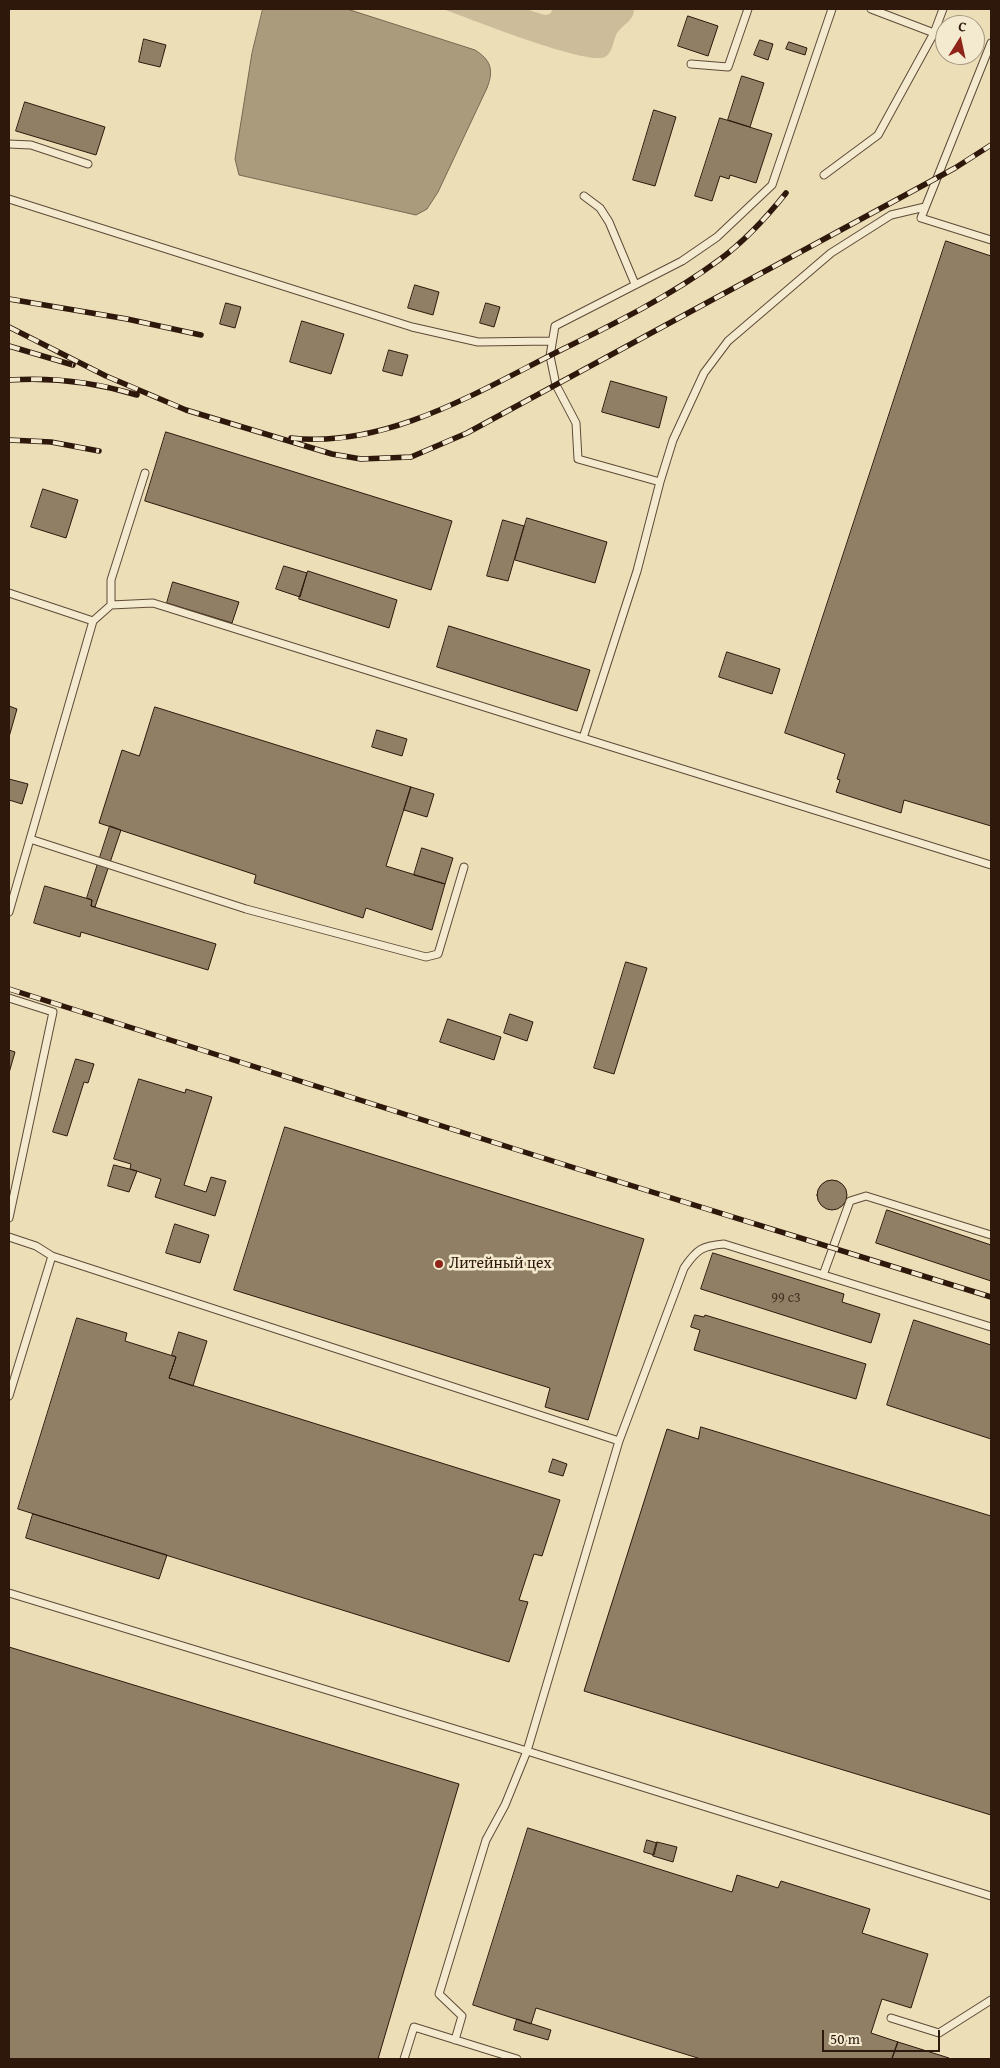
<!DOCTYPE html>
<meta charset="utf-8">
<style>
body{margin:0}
#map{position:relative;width:1000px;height:2068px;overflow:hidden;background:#ecdeb7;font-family:"Gentium Book Plus",serif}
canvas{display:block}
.frame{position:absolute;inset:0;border:10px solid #2e180c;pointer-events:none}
.north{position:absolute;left:935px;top:15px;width:50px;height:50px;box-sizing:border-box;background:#f3ead0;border:1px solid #a49682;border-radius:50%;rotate:10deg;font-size:14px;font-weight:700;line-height:20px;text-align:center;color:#2e180c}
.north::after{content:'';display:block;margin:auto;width:18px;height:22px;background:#8f2418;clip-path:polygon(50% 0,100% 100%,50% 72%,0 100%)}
.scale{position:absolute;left:822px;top:2030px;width:118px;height:22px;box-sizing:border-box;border:2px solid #2e180c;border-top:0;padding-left:6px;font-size:15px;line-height:18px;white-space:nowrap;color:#2e180c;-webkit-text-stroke:4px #f3ead0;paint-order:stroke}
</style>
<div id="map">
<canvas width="1000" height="2068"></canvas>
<div class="frame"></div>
<div class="north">С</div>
<div class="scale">50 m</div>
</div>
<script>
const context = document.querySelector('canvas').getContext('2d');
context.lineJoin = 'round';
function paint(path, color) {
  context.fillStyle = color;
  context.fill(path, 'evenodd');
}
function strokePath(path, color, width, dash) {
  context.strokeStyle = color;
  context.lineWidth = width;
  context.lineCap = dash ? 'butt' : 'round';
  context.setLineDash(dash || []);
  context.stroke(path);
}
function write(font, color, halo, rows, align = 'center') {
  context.font = font + ' "Gentium Book Plus",serif';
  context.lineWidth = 5;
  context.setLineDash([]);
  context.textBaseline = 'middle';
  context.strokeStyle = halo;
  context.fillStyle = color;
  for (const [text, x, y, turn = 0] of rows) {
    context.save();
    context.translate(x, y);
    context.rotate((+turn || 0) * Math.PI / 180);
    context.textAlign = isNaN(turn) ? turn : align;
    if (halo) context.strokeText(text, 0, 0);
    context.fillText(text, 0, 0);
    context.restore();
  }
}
const green = new Path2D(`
 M443,9H525L545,15L550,14L553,9H634C634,21 623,24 617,33C613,40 613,53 605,57C587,66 468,18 443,9Z`);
const water = new Path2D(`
 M263,9H347L475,50C491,60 494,70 487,88L438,192L427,209L416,215L239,175L235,159L252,53Z`);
const building = new Path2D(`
 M688,16L718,26L708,56L678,46Z
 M144,39L166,45L160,67L139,62Z
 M760,40L773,44L768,60L754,55Z
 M789,42L807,48L805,55L786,49Z
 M742,76L764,83L750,127L728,120Z
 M25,102L105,127L96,155L16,131Z
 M654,110L676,117L655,186L633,180Z
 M720,118L772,134L756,183L730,175L729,179L720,176L712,201L695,196Z
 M946,241L991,256V826L904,800L901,813L836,792L840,780L837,779L845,754L785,733Z
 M415,285L439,292L433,315L408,308Z
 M226,303L241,307L235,328L220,324Z
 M486,303L500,307L494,327L480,323Z
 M302,321L344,334L331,374L290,362Z
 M389,350L408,355L402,376L383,371Z
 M611,381L667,397L659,428L602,412Z
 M166,432L452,521L431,590L145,501Z
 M43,489L78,500L66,538L31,527Z
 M527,518L607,542L595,583L515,560Z
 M503,520L524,526L508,581L487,576Z
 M284,566L307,573L300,597L276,589Z
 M308,571L397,600L389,628L299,599Z
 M173,582L239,602L232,623L167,603Z
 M449,626L590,670L577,711L437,667Z
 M727,652L780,669L772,694L719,677Z
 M9,706L17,709L9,737Z
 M155,707L411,787L386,866L445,884L432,930L366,908L363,918L254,883L256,875L99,823L122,750L139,756Z
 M377,730L407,739L402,756L372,747Z
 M9,779L28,784L22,804L9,800Z
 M411,787L434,794L427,817L404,810Z
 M110,826L121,830L95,907L91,906L92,900L87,898Z
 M422,848L453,858L445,884L414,875Z
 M45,886L92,900L91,906L216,944L208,970L81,932L80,937L34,923Z
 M626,962L647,968L614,1074L594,1068Z
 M510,1014L533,1022L527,1041L504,1033Z
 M448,1019L501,1037L494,1060L440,1042Z
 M9,1050L15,1052L9,1073Z
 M76,1059L94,1064L88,1083L84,1082L67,1136L53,1132Z
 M139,1079L185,1093L186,1089L212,1097L184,1185L206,1192L211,1177L226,1181L215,1216L155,1197L161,1179L130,1169L131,1164L114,1159Z
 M285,1127L644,1239L588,1420L545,1407L550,1388L234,1290Z
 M114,1165L137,1171L129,1192L108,1186Z
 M817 1195a15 15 0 1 1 30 0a15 15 0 1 1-30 0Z
 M887,1210L991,1245V1281L876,1243Z
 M175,1224L209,1235L200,1263L166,1253Z
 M713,1253L844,1294L842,1302L880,1314L871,1343L701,1289Z
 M695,1315L704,1317L705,1315L866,1364L856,1399L694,1350L700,1330L691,1327Z
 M77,1318L127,1333L125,1341L176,1357L169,1378L560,1500L542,1556L534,1554L519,1600L528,1602L509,1662L18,1509Z
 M914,1320L991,1345V1439L887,1405Z
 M179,1332L207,1341L193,1386L169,1378L176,1357L172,1355Z
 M701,1427L991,1516V1815L584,1691L667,1429L698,1439Z
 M553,1459L567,1464L563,1476L549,1472Z
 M33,1514L167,1555L159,1579L26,1538Z
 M9,1647L459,1784L378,2059H9Z
 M528,1828L732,1892L737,1875L778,1888L781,1881L870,1909L862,1933L928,1954L911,2008L882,1999L871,2033L898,2042L892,2059H701L536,2008L531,2024L473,2005Z
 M647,1840L657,1843L654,1855L644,1852Z
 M657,1842L677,1847L673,1862L653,1856Z
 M517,2019L551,2030L548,2040L514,2030Z
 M898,2042L949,2058L948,2059H892Z`);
const lane = new Path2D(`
 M832,9L772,185L717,237L682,261L555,326L550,356L556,385L576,423L578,459L660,482L637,571L583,738L991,865
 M871,9L934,33
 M991,43L921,218L991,240
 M691,64L728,67L748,9
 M9,144L31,145L88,164
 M824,175L878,135L934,33L943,9
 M584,196L600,208L609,222L635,284
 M9,199L412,327L478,342L551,341
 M660,482L673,440L704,373L728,341L831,253L891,215L925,207
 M9,593L93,621
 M111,605V580L145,473
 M30,839L246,909L426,957L438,954L464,867
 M9,912L93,621L111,605L153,603L583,738
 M9,998L53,1012L9,1218
 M9,1237L36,1246L52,1256L9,1396
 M52,1256L619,1441
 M823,1275L850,1201L866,1196L991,1235
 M9,1593L527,1751L991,1896
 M891,2018L939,2033L991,2000
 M455,2040L462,2016L439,1994L486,1840L505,1805L527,1751L619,1441L684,1268C697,1249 702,1246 724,1244L991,1327
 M404,2059L414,2027L517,2059`);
const rail = new Path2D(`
 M9,299L127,319L201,335
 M9,327L106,376L186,410L332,454L361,459L411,457L467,433L955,168L991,145
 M9,346L73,365
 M9,380C53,377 94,382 137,395
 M291,438C386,449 479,391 561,350C614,324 672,295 719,260C745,241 766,218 786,193
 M9,440L51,442L99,451
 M9,989L578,1169L991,1297`);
const markers = [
 [439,1264,5,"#8f2418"]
];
const numberNames = [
 ["99 с3",786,1298]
];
const poiNames = [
 ["Литейный цех",449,1264]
];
paint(green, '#ccbc9a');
paint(water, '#ab9b7d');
strokePath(water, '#796750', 1);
paint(building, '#917f65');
strokePath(building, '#2e180c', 1);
strokePath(lane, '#5e4a37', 9);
strokePath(lane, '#f3ead0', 7);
strokePath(rail, '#2e180c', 5.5);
strokePath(rail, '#f3ead0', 4, [11]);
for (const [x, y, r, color] of markers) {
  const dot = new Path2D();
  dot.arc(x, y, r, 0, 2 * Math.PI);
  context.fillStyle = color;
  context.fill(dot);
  strokePath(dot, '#f3ead0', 2);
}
write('14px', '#473222', null, numberNames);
write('16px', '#2e180c', '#f3ead0', poiNames, 'left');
</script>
